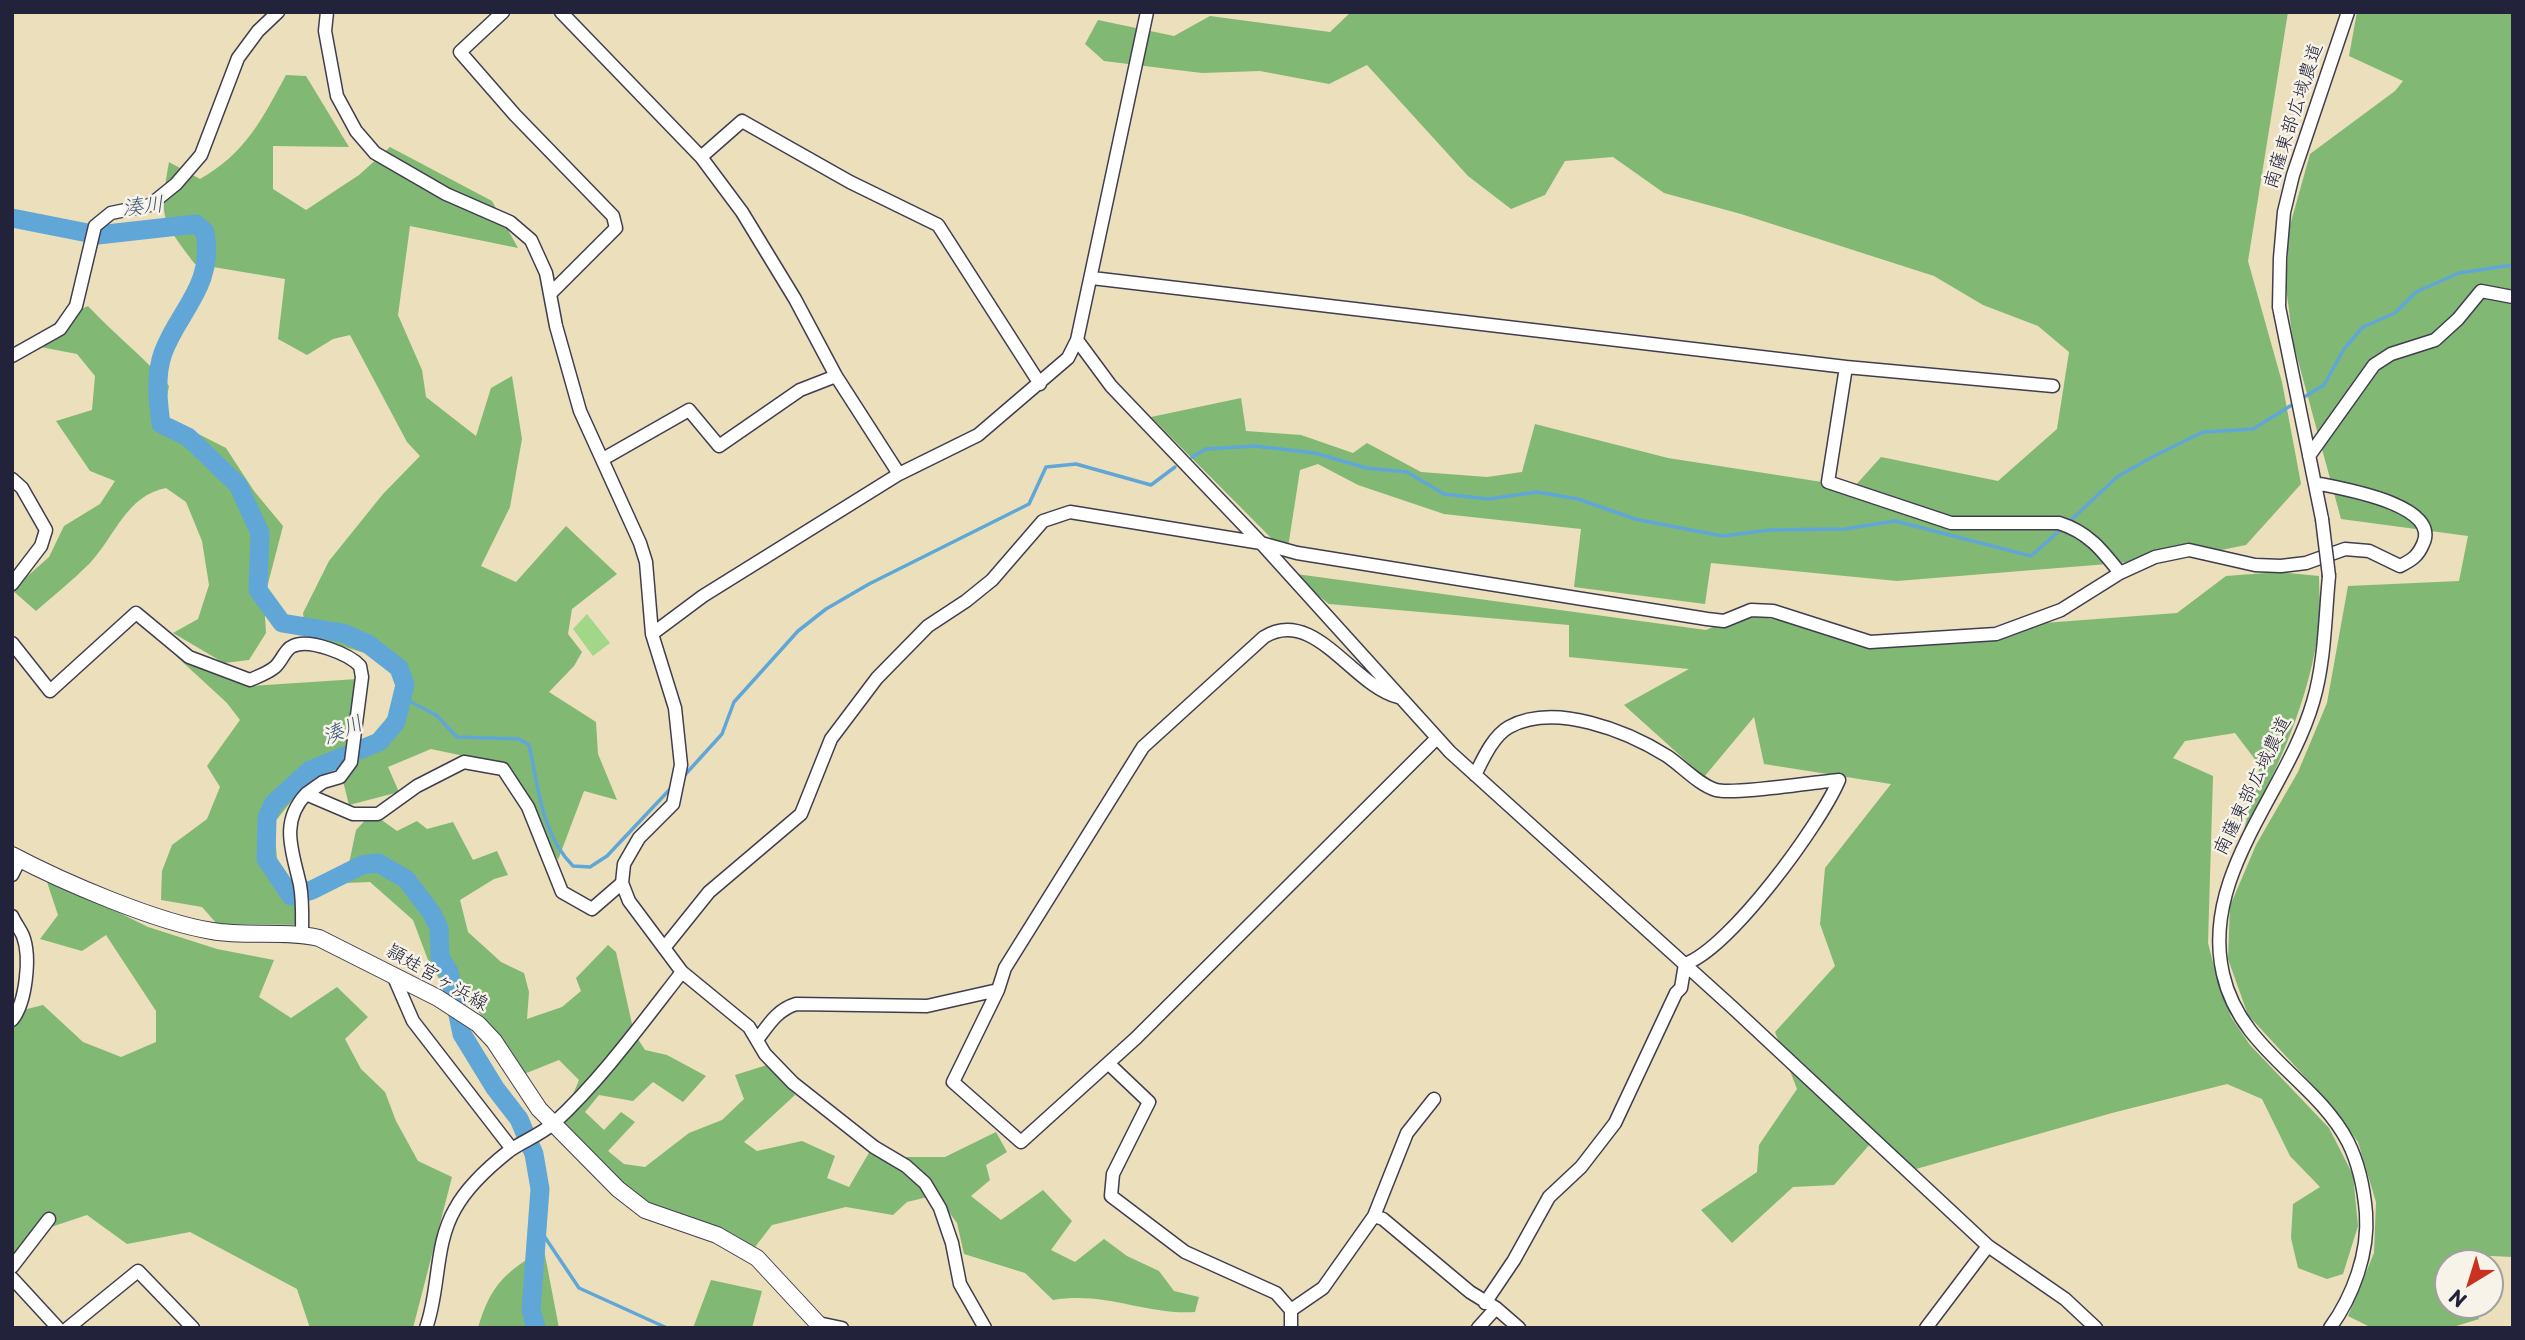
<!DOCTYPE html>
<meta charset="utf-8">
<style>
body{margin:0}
#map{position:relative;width:2525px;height:1340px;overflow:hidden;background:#ebdfbc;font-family:"Playpen Sans",sans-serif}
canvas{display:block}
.frame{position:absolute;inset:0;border:14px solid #22223b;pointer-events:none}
.north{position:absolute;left:2434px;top:1249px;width:70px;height:70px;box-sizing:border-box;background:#f7f3e8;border:2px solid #a29fa3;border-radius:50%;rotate:218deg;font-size:19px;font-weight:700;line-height:28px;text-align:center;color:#22223b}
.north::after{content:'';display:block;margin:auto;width:24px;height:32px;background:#c8321e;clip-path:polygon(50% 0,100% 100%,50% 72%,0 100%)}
</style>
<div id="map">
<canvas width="2525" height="1340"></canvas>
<div class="frame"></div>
<div class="north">N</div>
</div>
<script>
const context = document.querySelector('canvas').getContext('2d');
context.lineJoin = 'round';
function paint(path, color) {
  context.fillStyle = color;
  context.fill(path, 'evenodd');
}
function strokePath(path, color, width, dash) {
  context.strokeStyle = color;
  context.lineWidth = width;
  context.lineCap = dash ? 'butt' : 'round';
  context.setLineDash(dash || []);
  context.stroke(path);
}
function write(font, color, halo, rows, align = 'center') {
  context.font = font + ' "Playpen Sans","Klee One",sans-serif';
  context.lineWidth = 5;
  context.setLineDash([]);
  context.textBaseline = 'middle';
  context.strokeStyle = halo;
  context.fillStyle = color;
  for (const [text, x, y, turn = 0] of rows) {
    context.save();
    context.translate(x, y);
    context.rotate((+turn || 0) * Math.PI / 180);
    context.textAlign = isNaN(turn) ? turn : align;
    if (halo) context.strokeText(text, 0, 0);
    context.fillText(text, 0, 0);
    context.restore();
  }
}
const green = new Path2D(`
 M587,614L610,643L593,656L573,629Z`);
const forest = new Path2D(`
 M1351,12H2288L2248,261L2282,382L2301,484L2246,545L2182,558L1897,581L1711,563L1705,604L1574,587L1581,529L1444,514L1358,485L1318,464L1300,470L1287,554L1151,417L1241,398L1246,431L1301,435L1353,453L1367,443L1421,472L1487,477L1522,472L1535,424L1668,458L1854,487L1881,457L1998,481L2057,429L2069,352L2038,326L1983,305L1934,276L1741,214L1664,193L1613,157L1565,161L1545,195L1511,209L1468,176L1367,65L1329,84L1260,71L1202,73L1104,61L1085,44L1098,20L1174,36L1210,16L1330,32Z
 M2357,12H2513V1257L2470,1255V1263H2448V1305H2477L2479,1319L2450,1328H2372L2348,1316L2374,1253L2376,1202L2358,1142L2330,1104L2248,1015L2228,959L2230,906L2256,845L2298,772L2327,703L2348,586L2459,581L2468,536L2341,519L2293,342L2286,287L2289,229L2310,154L2395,91L2403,81L2349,56Z
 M286,75L306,76L349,147L273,146V189L306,210L359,175L390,147L492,201L518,248L410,226L398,315L422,370L426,397L476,436L491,388L512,376L522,439L510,507L481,566L516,582L566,526L617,574L572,609L568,634L582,652L574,666L549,692L596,722L598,754L617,800L584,791L558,860L512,777L464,756L431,749L388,767L399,792L349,805L342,777L387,718L405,686L371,655L306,635L303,613L329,561L383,494L420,456L407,442L350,335L333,339L307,355L278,339L285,279L195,264C161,219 159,218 169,162L200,179C246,153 262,119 286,75Z
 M88,306C114,334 144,357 169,386L163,416L226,448L254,491L283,526L264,599L266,633L249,660L224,663L173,633L198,619L209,585L202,541L186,502L166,488C127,495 115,536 90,563C73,580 54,595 36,611L12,590L49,557L64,526L100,504L115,481L90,471L56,421L92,410L95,376L77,354L30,345L59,319Z
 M2278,572L2319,576C2319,592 2321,609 2319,625C2310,699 2278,769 2243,834L2260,766L2235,733L2185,741L2173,758L2213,776L2208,943L2217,978L2231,1017L2250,1045L2329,1128L2353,1175L2358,1226L2343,1274L2327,1279L2298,1268L2291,1238L2293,1204L2320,1187L2290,1156L2262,1099L2227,1084L2112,1113L1916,1169L1871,1143L1834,1185L1793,1187L1732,1243L1701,1210L1757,1172L1759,1145L1797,1089L1775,1032L1835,966L1820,924L1825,868L1891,784L1764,764L1754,717L1704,777L1624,705L1689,669L1569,657V625L1329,604L1289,573L1706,630L1743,614L1796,623L1870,647L1965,642L2030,624L2177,613L2226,576Z
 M176,656L251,686L357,679L352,732L338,760L301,789L274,823L277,859L299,891L307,925L217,924L202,907L161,900L162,871L172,845L207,819L220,787L207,766L240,720L227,703Z
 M372,813L397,831L417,821L427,829L453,822L473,860L497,851L508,875L494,879L460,900L468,932L501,962L524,973L529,992L527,1019L562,1007L581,991L576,978L608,945L616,952L634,1033L645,1050L667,1055L706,1076L683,1102L653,1082L633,1101L599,1095L585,1112L604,1130L621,1112L635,1122L608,1151L624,1164L645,1167L689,1133L722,1120L744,1099L735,1075L767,1065L795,1095L744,1142L757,1151L802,1141L835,1156L827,1178L849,1187L870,1151L905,1157H945L996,1132L1007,1152L986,1165L990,1180L971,1196L1001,1220L1043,1190L1072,1221L1051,1250L1075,1262L1104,1239L1127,1256L1159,1271L1174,1291L1199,1297L1195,1312C1145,1315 1106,1291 1053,1300L1025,1273L964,1254L957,1223L936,1195L907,1202L893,1215L846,1207L772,1225L755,1247L724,1229L646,1205L611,1176L561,1123L579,1080L559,1060L524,1074L475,1007L441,982L428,960L413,920L370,882L345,883L356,830Z
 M45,876L148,927L217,949L274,960L259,997L291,1018L337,987L368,1017L345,1039L361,1069L385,1092L396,1121L418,1161L452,1177L413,1328H310L297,1289L190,1232L127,1244L87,1215L42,1230L12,1264V1017L19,1011L43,1005L83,1042L121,1057L156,1042V1011L106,935L82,951L40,939L58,915Z
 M544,1250L559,1328H478C490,1286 506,1270 544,1250Z
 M711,1280L762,1291L752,1328H693Z`);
const stream = new Path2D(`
 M2301,399L2324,385L2344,349L2363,327L2395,313L2416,292L2459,273L2513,265
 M1192,457L1206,449L1255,446L1315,453L1366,468L1407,472L1444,494L1488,499L1537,492L1578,499L1635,519L1722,536L1771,530L1845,529L1895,521L2031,556L2058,532
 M2071,520L2117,477L2152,457L2203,432L2253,429L2295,403
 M403,698L436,715L457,737L519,739L529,745C539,788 541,834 573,866L590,867L607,856L672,787
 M683,777L722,734L734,702L798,631L826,609L869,584L1029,504L1046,467L1076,464L1151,485L1175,467
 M536,1224L579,1288L667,1328`);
const river = new Path2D(`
 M12,218L98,235L196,224L205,232C215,286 178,311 163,353C155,375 158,402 161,424L188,437L238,485L260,533L258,590L282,623L343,633L368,644L399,668L405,685L396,722L379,742L310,770L273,804L267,818L266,859L291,896L312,890L362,865L378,863L406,879L431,912L439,928L440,958L449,972L462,1034L495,1088L519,1119L534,1154L540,1189L531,1310L536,1328`);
const minor = new Path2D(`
 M327,12L325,31L337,96L356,131L375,153L446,194L510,222L531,240L546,273L556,326L580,411L640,543L646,562L652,634L675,708L681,765L673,804L639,838L624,864L622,883L629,901L682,972L749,1027L765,1054L793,1083L874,1147L906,1166L925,1183L940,1208L952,1243L960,1284L985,1328
 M503,12L460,52L515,115L613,216L616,228L550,294
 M561,12L701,157L742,212L795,299L836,376L899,474
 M1147,12L1077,340L1111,386L1261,543L1450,752L1732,1007L1988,1246L2065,1299L2096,1328
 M701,157L742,121L850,182L938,225L1040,384
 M1092,278L1846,367L2053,386
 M12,356L60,329L76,306L95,226L111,213L150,205L176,184L201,155L238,58L258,31L278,12
 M1846,367L1828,482L1951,523H2059C2088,532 2102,550 2120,573
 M2309,456L2374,365L2391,354L2435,340L2458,319L2481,291L2513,297
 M603,459L689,410L719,446L800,390L836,376
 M12,479L22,488L46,530L41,546L12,584
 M2322,519L2279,307L2280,258L2284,212L2293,175L2348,12
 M2329,576C2325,617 2325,662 2313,702C2287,792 2200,875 2223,974C2240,1050 2315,1079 2348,1142C2359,1164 2364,1189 2366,1213C2369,1253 2353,1296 2330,1328
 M652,634L703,596L899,474L978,435L1068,358L1077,340
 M12,643L50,691L136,613L189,657L250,680C259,676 268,673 275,667C282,661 285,649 293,646C309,638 349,654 360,666L362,677L351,762L340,777L323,782L306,794
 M1398,697C1353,686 1314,606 1264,637L1143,747L1005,968L998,990L953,1082L1021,1142L1136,1038L1437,738
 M1475,775C1483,759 1493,736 1509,727C1555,702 1627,731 1667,756C1682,766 1699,785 1716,790C1734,795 1815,782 1839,780C1820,825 1730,948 1685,964L1681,988L1676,993L1615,1123L1581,1167L1549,1197L1514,1260L1485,1303
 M12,875L20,859
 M12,916C15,923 20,929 23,936C31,957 26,1003 12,1020
 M302,934C302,918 303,901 300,885C293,852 279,823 306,794L353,814H378L417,786L464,762L503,769L528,807L562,892L592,909L622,883
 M664,948L709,892L801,814L831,739L877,678L928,626L966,601L992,580L1043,521L1070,512L1261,543L1297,553L1707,619L1724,621L1751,610L1773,611L1870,642L1996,634L2061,610L2120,573L2155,557L2189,550L2255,565L2281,566L2306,563L2345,549L2369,551L2400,566C2412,560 2418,556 2423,544C2442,504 2338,488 2315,483
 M393,975L413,1021L512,1149
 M757,1040C769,1024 777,1010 796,1004L927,1006L998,990
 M1109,1064L1149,1102L1113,1174L1111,1196L1185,1252L1276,1293L1291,1310
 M1374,1216L1407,1133L1434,1099
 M12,1267L49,1219
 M12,1278L58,1328
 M1291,1310L1323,1288L1374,1216L1383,1219L1470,1292L1496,1308L1519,1328
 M1291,1310V1328
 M818,1323L842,1328
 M68,1328L138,1271L193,1328
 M426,1328C440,1290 434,1245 455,1209C467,1187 490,1166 509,1151C523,1141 540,1135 554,1123C600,1081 643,1022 682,972
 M1478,1328L1496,1308
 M1926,1328L1988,1246`);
const major = new Path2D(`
 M12,855C63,882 156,922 212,931C247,937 284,930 319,938L438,998L478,1024L494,1041L539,1109L618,1189L645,1210L717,1235L757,1258L822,1328`);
const minorBridge = new Path2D(`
 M2322,519L2329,576`);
const streetNames = [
 ["南薩東部広域農道",2294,116,-72],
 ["南薩東部広域農道",2253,786,-64],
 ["頴娃宮ヶ浜線",437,978,30]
];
const waterNames = [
 ["湊川",143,207,-6],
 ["湊川",343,731,-23]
];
paint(green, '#a2d788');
paint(forest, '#81b874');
strokePath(stream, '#60a7d7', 3.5);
strokePath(river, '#60a7d7', 19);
strokePath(minor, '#403e4e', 15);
strokePath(major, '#403e4e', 18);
strokePath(minor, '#fff', 12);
strokePath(major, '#fff', 16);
strokePath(minorBridge, '#403e4e', 15, []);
strokePath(minorBridge, '#fff', 12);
write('19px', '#22223b', '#f7f3e8', streetNames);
write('italic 21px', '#3b5779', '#f7f3e8', waterNames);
</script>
